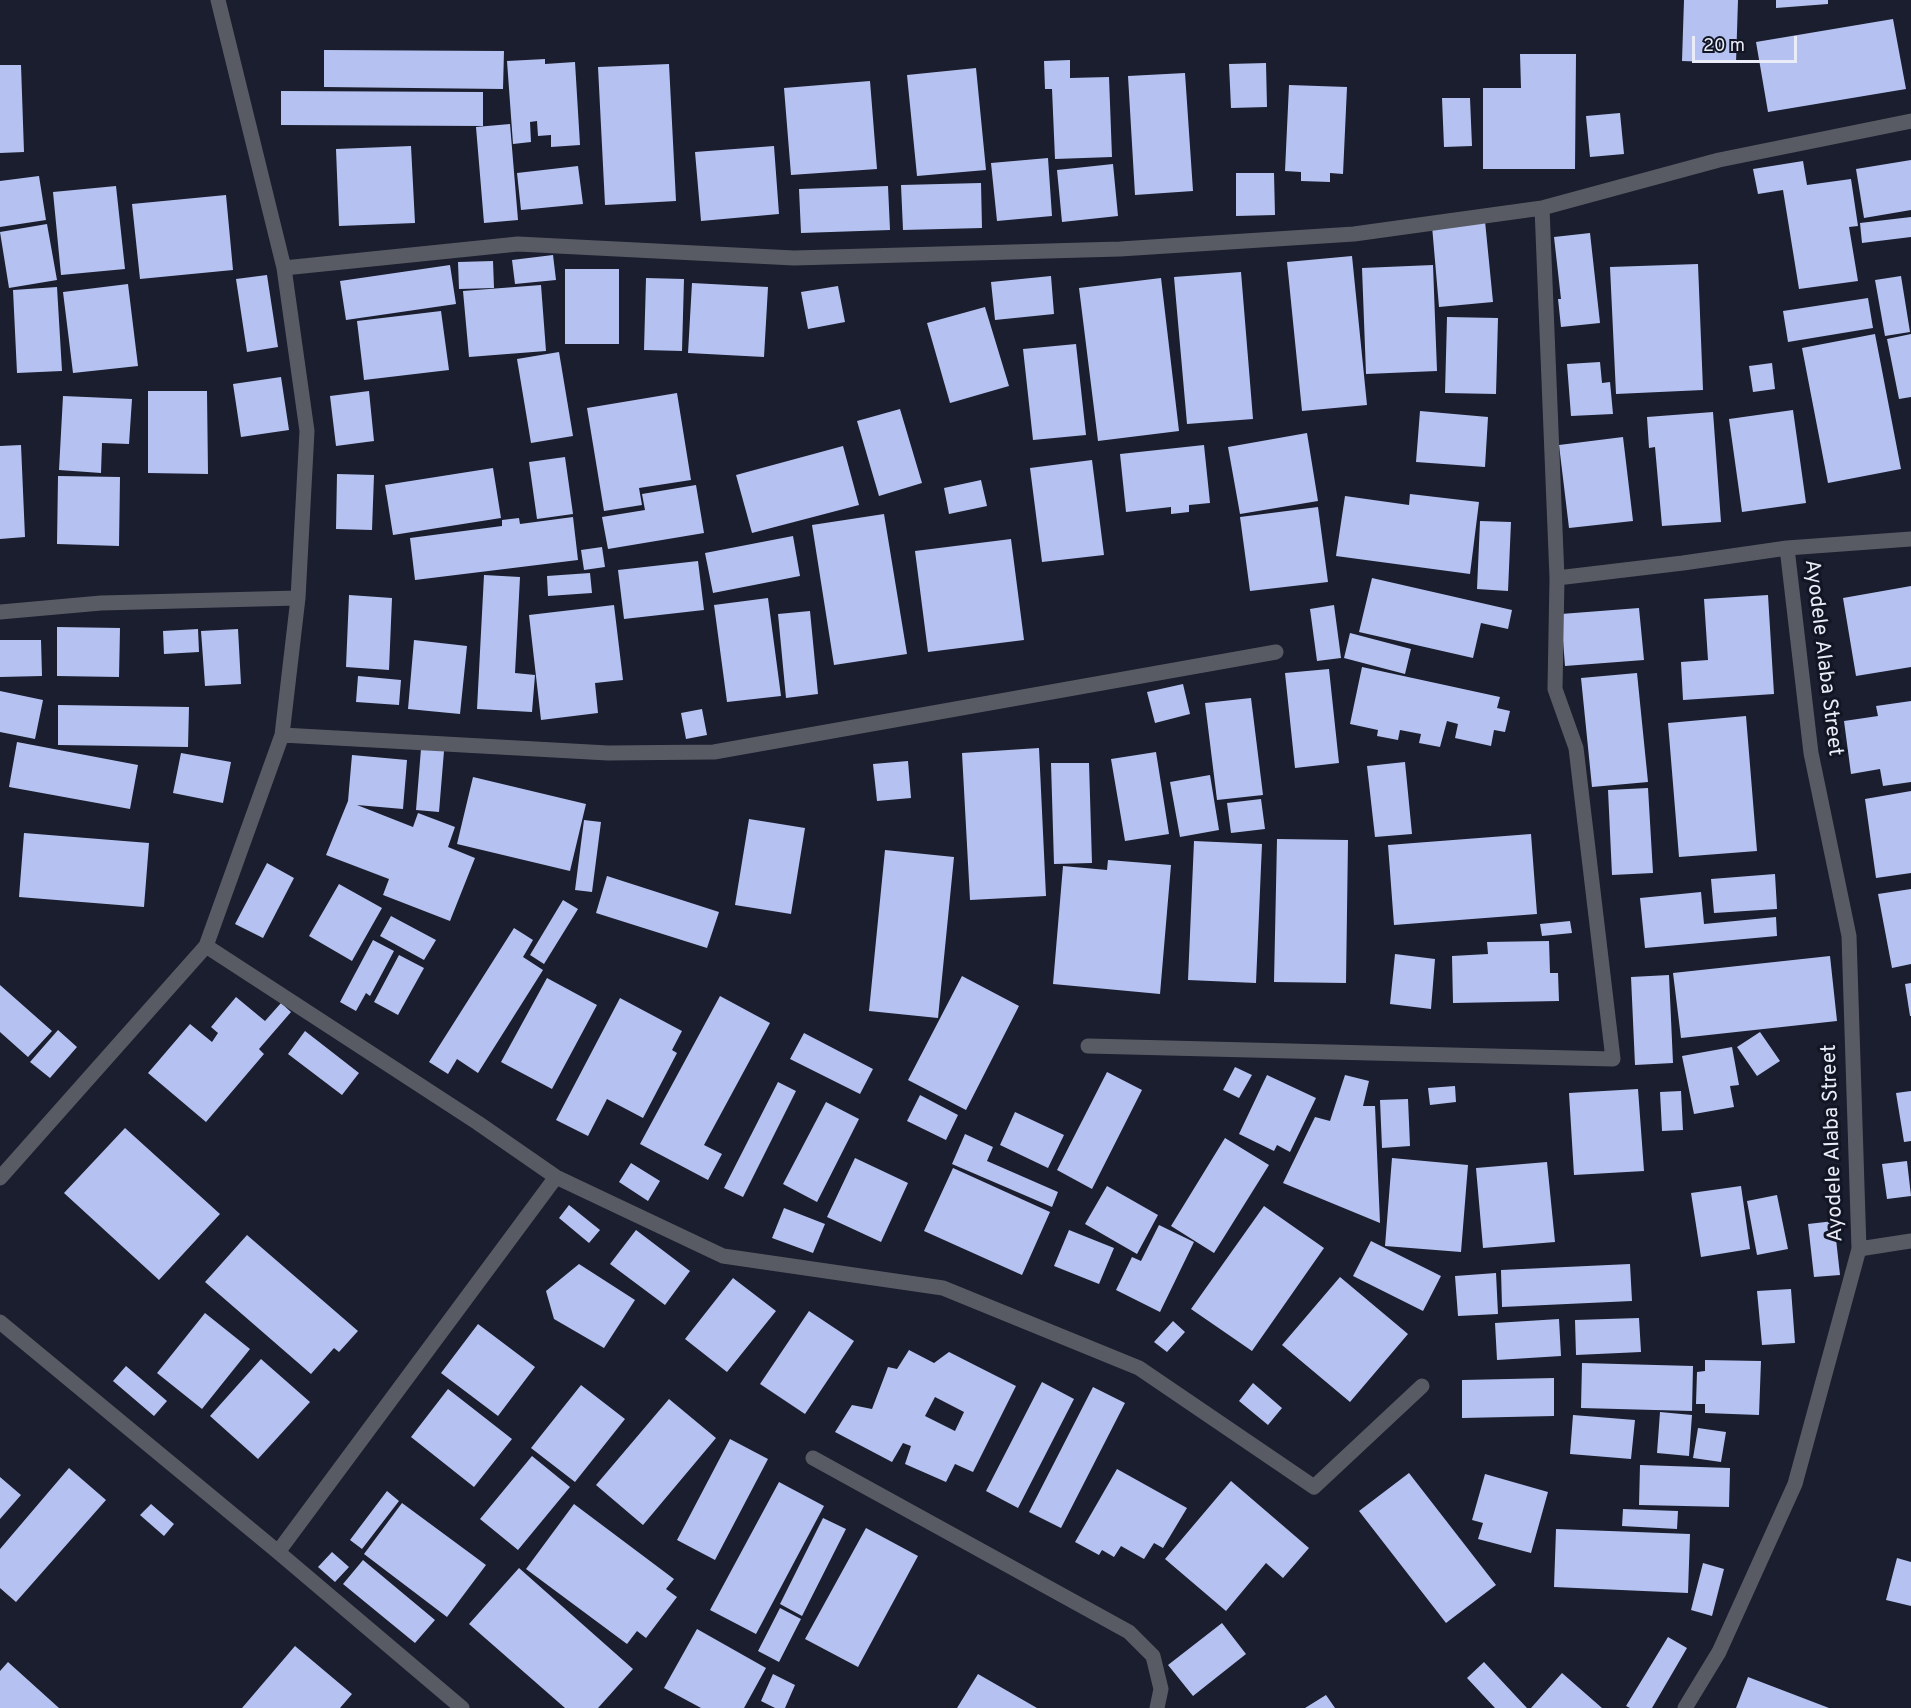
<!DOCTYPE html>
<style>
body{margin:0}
#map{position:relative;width:1911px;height:1708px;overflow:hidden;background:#1a1e2e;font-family:Overpass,sans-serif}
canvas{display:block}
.scale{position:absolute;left:1692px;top:36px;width:105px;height:27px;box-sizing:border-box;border:3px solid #eaedf8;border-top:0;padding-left:8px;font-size:18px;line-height:21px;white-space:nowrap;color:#eaedf8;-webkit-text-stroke:4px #111524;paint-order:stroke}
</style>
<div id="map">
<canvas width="1911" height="1708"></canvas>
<div class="scale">20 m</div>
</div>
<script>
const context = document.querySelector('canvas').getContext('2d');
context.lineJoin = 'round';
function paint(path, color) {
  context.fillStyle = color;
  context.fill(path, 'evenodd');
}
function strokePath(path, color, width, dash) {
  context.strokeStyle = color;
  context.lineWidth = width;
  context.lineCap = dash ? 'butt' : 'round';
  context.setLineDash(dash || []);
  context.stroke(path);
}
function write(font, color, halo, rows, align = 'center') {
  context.font = font + ' Overpass,sans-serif';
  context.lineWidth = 6;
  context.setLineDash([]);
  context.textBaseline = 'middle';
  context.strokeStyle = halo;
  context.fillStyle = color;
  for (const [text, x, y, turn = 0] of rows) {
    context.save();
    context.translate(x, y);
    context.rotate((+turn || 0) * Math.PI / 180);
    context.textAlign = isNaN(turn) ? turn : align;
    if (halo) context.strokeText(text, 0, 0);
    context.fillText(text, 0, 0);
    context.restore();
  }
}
const building = new Path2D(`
 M1684,0H1738L1736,63L1682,61Z
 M1776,0H1828V4L1776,8Z
 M1893,19L1906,89L1768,112L1756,42Z
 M324,50L504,51L503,89L324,87Z
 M1520,54H1576L1575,169H1483V88H1521Z
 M545,59V64L575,62L580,145L551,147V135L538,136L537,121L530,122L531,142L513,144L507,61Z
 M1070,60V78L1109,77L1112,157L1055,159L1052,89H1045L1044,61Z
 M1266,63L1267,107L1231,108L1229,64Z
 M669,64L676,201L605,205L598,67Z
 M0,65H21L24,152L0,153Z
 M976,68L986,170L917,176L907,75Z
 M1185,73L1193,191L1135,195L1128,76Z
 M870,81L877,169L791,175L784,88Z
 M1289,85L1347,87L1343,174L1330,173V182L1301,181V172L1285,171Z
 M281,91L483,92V126L281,125Z
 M1442,98H1470L1472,146L1444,147Z
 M1620,113L1624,154L1590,157L1586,116Z
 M510,124L518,220L484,223L476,127Z
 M411,146L415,223L339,226L336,149Z
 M774,146L779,214L701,221L695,152Z
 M1048,158L1052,216L997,221L991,163Z
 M1911,160V210L1864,218L1856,169Z
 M1803,161L1807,185L1851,179L1858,226L1849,227L1858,281L1799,289L1783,190L1758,194L1753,169Z
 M1113,164L1118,216L1062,222L1057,170Z
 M578,166L583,204L521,210L517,173Z
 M1236,173H1274L1275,215L1236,216Z
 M39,176L46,220L0,227V181Z
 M981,183L982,228L903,230L901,185Z
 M116,186L125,269L61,275L53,192Z
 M888,186L890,230L801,233L799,189Z
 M226,195L233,270L140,279L132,204Z
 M1911,217V237L1862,243L1860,223Z
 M1485,221L1493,302L1439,307L1432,226Z
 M47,224L57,280L9,288L0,232Z
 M1590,233L1600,323L1561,327L1558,299H1561L1554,237Z
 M553,255L556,280L515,284L512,260Z
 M1352,256L1367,405L1302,411L1287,262Z
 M493,261L494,288L459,289L458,262Z
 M1698,264L1703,390L1616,394L1610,267Z
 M450,265L456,304L346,320L340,281Z
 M1433,265L1437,371L1366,374L1362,268Z
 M565,269H619V344H565Z
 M1241,272L1253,419L1187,424L1174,277Z
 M267,275L278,347L247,352L236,279Z
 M1051,276L1054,314L995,320L991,282Z
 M1901,276L1910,332L1885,336L1875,280Z
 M646,278L684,279L682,351L644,350Z
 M1161,278L1179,431L1098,441L1079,288Z
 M692,283L768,287L764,357L688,353Z
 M128,284L138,366L73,373L63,292Z
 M541,285L546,351L469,357L463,291Z
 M838,286L845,322L808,329L801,292Z
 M57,287L62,371L17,373L13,290Z
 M1868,298L1873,328L1788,342L1783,311Z
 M985,307L1009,386L950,403L927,323Z
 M441,311L449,370L364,380L357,321Z
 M1447,317L1498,318L1496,394L1445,393Z
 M1875,334L1901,469L1828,483L1802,348Z
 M1911,334V397L1899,399L1887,339Z
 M1076,344L1086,435L1033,440L1023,349Z
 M559,352L573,436L531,443L517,359Z
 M1600,362L1602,383L1610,382L1613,414L1571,416L1567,364Z
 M1772,363L1775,389L1753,392L1749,366Z
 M281,377L289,430L241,437L233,384Z
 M148,391H207L208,474L148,473Z
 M369,391L374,441L336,446L330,396Z
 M677,393L691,480L639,488L642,505L604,511L587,408Z
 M63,396L132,399L129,444L102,443L101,473L59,470Z
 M900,409L922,483L879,496L857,421Z
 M1793,410L1806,503L1742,512L1729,419Z
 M1420,411L1488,417L1485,467L1416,462Z
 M1713,412L1721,522L1662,526L1655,447L1649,448L1647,417Z
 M1307,433L1318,501L1240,514L1228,447Z
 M1623,437L1633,521L1569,528L1559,445Z
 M21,445L25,537L0,539V446Z
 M1204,445L1210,503L1189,505V512L1171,514V507L1126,512L1120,454Z
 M843,446L859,505L752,533L736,475Z
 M565,457L573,514L537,519L529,462Z
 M1092,460L1104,555L1042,562L1030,468Z
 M493,468L501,518L393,535L385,485Z
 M337,474L374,475L372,530L336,529Z
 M58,476L120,477L119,546L57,544Z
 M981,480L987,506L949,514L944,488Z
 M696,485L704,533L608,549L602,517L645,510L642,494Z
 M1410,494L1479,502L1470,574L1336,556L1345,496L1409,505Z
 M1318,507L1328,582L1250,591L1240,517Z
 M884,514L907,654L834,665L812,525Z
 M573,517L578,560L415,580L410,538L502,526V520L519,518L520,524Z
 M1480,521L1511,522L1508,591L1477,589Z
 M793,536L800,576L713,593L705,553Z
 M1011,539L1024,640L928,652L915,551Z
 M602,547L605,567L584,570L581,550Z
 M698,561L704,610L624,619L618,570Z
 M590,573L592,593L548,596L547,576Z
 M484,575L520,577L515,673L535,675L532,712L477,709Z
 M1372,578L1512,610L1508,629L1481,623L1473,658L1359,632Z
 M1911,586V667L1856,676L1843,598Z
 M349,595L392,598L389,670L346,667Z
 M1768,595L1774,694L1683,700L1681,662L1708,660L1704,599Z
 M768,598L781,696L727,702L714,605Z
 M614,605L623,680L595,683L598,713L541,720L529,615Z
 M1334,605L1341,658L1317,661L1310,609Z
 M1639,608L1644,660L1565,666L1561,614Z
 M810,611L818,694L786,698L778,614Z
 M57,627L120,628L119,677L57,676Z
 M198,629L199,652L164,654L163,631Z
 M238,629L241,684L205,686L201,631Z
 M1350,633L1411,649L1405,674L1344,658Z
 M0,640H41L42,676L0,677Z
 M414,640L467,646L460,714L408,709Z
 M1362,667L1500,697L1497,708L1510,711L1505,732L1494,730L1491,746L1455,738L1458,724L1447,721L1440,747L1419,743L1421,734L1400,730L1398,740L1377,736L1378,730L1350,724Z
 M1329,669L1339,763L1295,768L1285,673Z
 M1637,673L1648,782L1592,787L1581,678Z
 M358,676L401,680L399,705L356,702Z
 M1183,684L1190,714L1155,723L1147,692Z
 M0,691L43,700L35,739L0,732Z
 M1251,698L1263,795L1217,800L1205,703Z
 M1911,701V782L1883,786L1880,769L1851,774L1844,721L1878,716L1876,706Z
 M58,705L189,707L188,747L58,745Z
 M702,709L707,735L686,739L681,713Z
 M1746,716L1757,851L1679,857L1668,723Z
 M17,742L138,765L130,809L9,787Z
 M1039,748L1046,896L970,900L962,753Z
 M421,749L444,751L439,812L416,810Z
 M1156,752L1169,834L1125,841L1111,759Z
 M181,753L231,762L223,803L173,793Z
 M352,755L407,760L403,809L357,805L413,827L418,813L455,827L448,847L475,858L450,921L383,895L389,879L326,855L348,801Z
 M908,761L911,798L877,801L873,764Z
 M1405,762L1412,834L1375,837L1367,766Z
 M1051,763H1089L1092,863L1054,864Z
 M1210,775L1219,830L1180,837L1170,782Z
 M473,777L586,804L570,871L457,844Z
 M1648,788L1653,873L1612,875L1608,790Z
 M1911,791V873L1876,878L1865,799Z
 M1261,799L1265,829L1231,833L1227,803Z
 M749,819L805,828L791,914L735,905Z
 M584,820L601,822L592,892L575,890Z
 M24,833L149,843L144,907L19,897Z
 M1531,834L1537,914L1394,925L1388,845Z
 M1277,839L1348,840L1346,983L1274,982Z
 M1194,841L1262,844L1256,983L1188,980Z
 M885,850L954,857L938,1018L869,1011Z
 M1108,860L1171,865L1160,994L1053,984L1063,866L1107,870Z
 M267,863L294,878L263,938L235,924Z
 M1775,874L1777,909L1714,913L1711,879Z
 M607,876L719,912L707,948L596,913Z
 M339,884L382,908L352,961L309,936Z
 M1911,889V964L1892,968L1878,894Z
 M1701,892L1704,924L1776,917L1777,936L1645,948L1640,898Z
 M563,900L578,909L544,964L530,955Z
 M391,916L436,940L424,960L380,936Z
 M1570,921L1572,933L1542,936L1540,924Z
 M514,928L533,940L523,957L543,970L478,1073L457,1059L448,1074L429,1062Z
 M373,940L394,951L370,996L366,993L356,1011L340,1002Z
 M1549,941L1550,973H1558L1559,1001L1453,1003L1452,956L1488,954L1487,942Z
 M1395,954L1435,959L1431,1009L1390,1004Z
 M399,955L424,968L398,1015L374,1002Z
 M1830,956L1837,1021L1681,1038L1673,973Z
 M1669,975L1673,1063L1635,1065L1631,977Z
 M962,976L1019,1006L966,1110L908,1080Z
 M547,978L597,1005L552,1089L501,1062Z
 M1911,983V1016H1910L1905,984Z
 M0,985L52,1031L28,1057L0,1032Z
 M720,996L770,1023L704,1145L722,1154L708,1180L640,1144Z
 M236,997L265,1021L281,1003L291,1012L259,1049L264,1054L206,1122L148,1073L190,1024L212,1042L218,1033L211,1027Z
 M620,998L682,1031L672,1050L677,1053L643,1118L607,1099L588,1136L556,1120Z
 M58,1030L77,1047L50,1078L30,1062Z
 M305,1031L359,1073L342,1095L288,1054Z
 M1760,1032L1780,1061L1757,1076L1737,1047Z
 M804,1033L873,1069L860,1094L790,1059Z
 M1732,1047L1739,1085L1730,1086L1734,1107L1694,1114L1682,1056Z
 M1235,1067L1252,1075L1239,1098L1223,1090Z
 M1107,1072L1142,1090L1092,1189L1057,1170Z
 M1267,1075L1316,1098L1290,1152L1277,1145L1274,1151L1239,1134Z
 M1345,1075L1369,1081L1363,1106H1375L1380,1223L1283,1183L1315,1117L1330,1121Z
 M778,1082L796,1091L743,1197L724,1188Z
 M1455,1086L1456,1102L1430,1105L1428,1088Z
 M1638,1089L1644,1171L1574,1175L1569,1093Z
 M1681,1091L1683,1130L1662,1131L1660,1092Z
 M1911,1091V1141L1904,1142L1896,1093Z
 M920,1095L958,1115L946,1140L907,1121Z
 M1408,1099L1410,1146L1382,1148L1380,1100Z
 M826,1102L859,1119L817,1202L783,1184Z
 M1015,1112L1064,1135L1048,1168L1000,1145Z
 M125,1128L220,1214L159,1280L64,1193Z
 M965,1134L993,1147L987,1161L1058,1192L1052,1207L952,1164Z
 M1225,1138L1269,1165L1214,1253L1171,1226Z
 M855,1158L908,1183L881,1242L827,1217Z
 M1392,1158L1468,1165L1461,1252L1385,1246Z
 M1907,1161L1911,1196L1887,1199L1882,1164Z
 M1547,1162L1555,1242L1483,1248L1476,1168Z
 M631,1163L660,1181L648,1201L619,1182Z
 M953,1168L1050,1212L1022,1275L924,1231Z
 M1107,1186L1158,1215L1137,1254L1085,1224Z
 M1741,1186L1750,1249L1701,1257L1691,1193Z
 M1777,1195L1788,1249L1757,1255L1747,1201Z
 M569,1205L600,1230L589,1243L559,1218Z
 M1264,1206L1324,1248L1252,1351L1191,1309Z
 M784,1208L825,1224L813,1253L772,1238Z
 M1834,1221L1840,1275L1814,1277L1808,1224Z
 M1159,1225L1194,1242L1160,1312L1116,1290L1132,1257L1141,1261Z
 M636,1230L690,1271L665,1305L610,1264Z
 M1069,1230L1114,1248L1099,1284L1054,1266Z
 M247,1235L358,1331L339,1352L334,1348L311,1374L205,1282Z
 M1371,1241L1441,1276L1423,1311L1353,1276Z
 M579,1264L635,1300L604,1348L554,1319L546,1291Z
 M1630,1264L1632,1301L1502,1307L1501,1270Z
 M1496,1273L1498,1314L1458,1316L1455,1276Z
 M1340,1277L1408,1334L1350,1402L1282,1345Z
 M733,1278L776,1311L727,1372L685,1339Z
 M1791,1289L1795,1343L1762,1345L1757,1291Z
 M809,1311L854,1341L805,1414L760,1384Z
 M205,1313L250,1349L202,1409L157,1373Z
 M1639,1318L1641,1352L1576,1355L1575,1320Z
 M1559,1319L1561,1356L1497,1360L1495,1323Z
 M1173,1321L1185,1332L1167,1352L1154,1342Z
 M478,1324L535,1367L498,1416L441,1373Z
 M909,1350L934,1363L949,1352L1016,1386L973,1472L955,1464L946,1482L905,1464L911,1446L903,1443L892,1462L835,1432L852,1405L872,1409L888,1367L897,1369ZM935,1397L964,1412L955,1431L925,1416Z
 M261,1359L310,1402L258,1459L210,1416Z
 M1705,1360L1761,1361L1759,1415L1705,1413V1404H1696L1697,1372L1705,1371Z
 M1582,1363L1693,1366L1692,1411L1581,1408Z
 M126,1366L167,1401L154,1416L113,1381Z
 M1554,1378V1416L1462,1418V1380Z
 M1042,1382L1074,1399L1018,1508L986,1491Z
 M1253,1383L1282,1408L1268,1425L1239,1401Z
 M581,1385L625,1419L575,1482L531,1448Z
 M1093,1387L1125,1403L1061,1528L1029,1512Z
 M448,1389L512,1439L474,1487L411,1437Z
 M669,1399L716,1438L643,1525L596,1485Z
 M1660,1412L1692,1415L1689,1456L1657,1453Z
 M1573,1415L1635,1420L1631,1459L1570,1454Z
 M1698,1428L1726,1432L1721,1462L1693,1458Z
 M730,1439L768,1459L715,1560L677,1540Z
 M532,1456L570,1487L518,1550L480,1519Z
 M1640,1465L1730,1468L1729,1507L1639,1505Z
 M69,1468L106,1500L16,1602L0,1588V1549Z
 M1117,1469L1187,1508L1163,1548L1154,1543L1144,1559L1121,1546L1114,1557L1102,1550L1099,1555L1075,1542Z
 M1409,1473L1496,1585L1446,1623L1359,1511Z
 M1485,1474L1548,1492L1531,1553L1478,1539L1483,1523L1472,1520Z
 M0,1477L21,1495L0,1519Z
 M1231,1481L1309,1548L1283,1578L1266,1563L1226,1611L1165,1559Z
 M779,1482L824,1506L756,1634L710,1610Z
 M387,1491L399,1501L362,1549L350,1540Z
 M402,1503L486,1565L447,1617L364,1554Z
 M151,1504L174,1524L164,1536L140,1515Z
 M574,1504L674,1579L666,1589L677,1597L646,1638L637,1631L627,1644L526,1569Z
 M1623,1509L1678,1511L1677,1529L1622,1526Z
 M823,1518L846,1529L802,1616L780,1604Z
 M866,1528L918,1556L858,1667L805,1639Z
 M1556,1529L1690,1534L1688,1593L1554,1587Z
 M332,1552L349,1567L335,1582L318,1567Z
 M1897,1558L1911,1562V1606L1886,1600Z
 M363,1560L435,1620L415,1643L343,1584Z
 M1703,1563L1724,1569L1712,1616L1691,1610Z
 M519,1568L633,1669L598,1708H565L469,1624Z
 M780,1608L801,1619L779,1662L758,1651Z
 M1222,1623L1246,1654L1193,1696L1168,1665Z
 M697,1629L766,1668L744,1708H701L664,1688Z
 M1668,1637L1687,1648L1652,1708H1630L1626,1706Z
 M295,1646L352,1694L340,1708H242Z
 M8,1662L59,1708H0V1671Z
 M1484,1662L1527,1708H1495L1467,1678Z
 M1562,1673L1602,1708H1531Z
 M773,1674L795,1685L785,1708H775L761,1701Z
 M978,1674L1037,1708H957Z
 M1748,1677L1829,1708H1736Z
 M1326,1695L1335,1708H1305Z`);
const minor = new Path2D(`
 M284,268L518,244L794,258L1120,249L1354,234L1542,208L1719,160L1911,121
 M1557,578L1683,563L1787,548L1911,539
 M0,612L101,603L298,598
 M282,735L608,753L714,752L1276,652
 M206,946L478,1123L556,1177L723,1256L943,1288L1139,1368L1314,1487L1422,1386
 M1088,1046L1613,1059L1576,748L1555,689L1557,578L1542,208
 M0,1178L206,946L282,735L298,598L307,431L284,268L218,0
 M1859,1249L1911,1241
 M0,1322L278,1552L462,1708
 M813,1458L1129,1632L1153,1656L1161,1689L1157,1708
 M278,1552L556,1177
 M1685,1708L1719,1652L1795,1484L1859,1249L1849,936L1811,753L1787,548`);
const streetNames = [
 ["Ayodele Alaba Street",1822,658,83],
 ["Ayodele Alaba Street",1834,1143,-92]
];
paint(building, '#b5c2f1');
strokePath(minor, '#595b64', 15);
write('21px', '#eaedf8', '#111524', streetNames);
</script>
